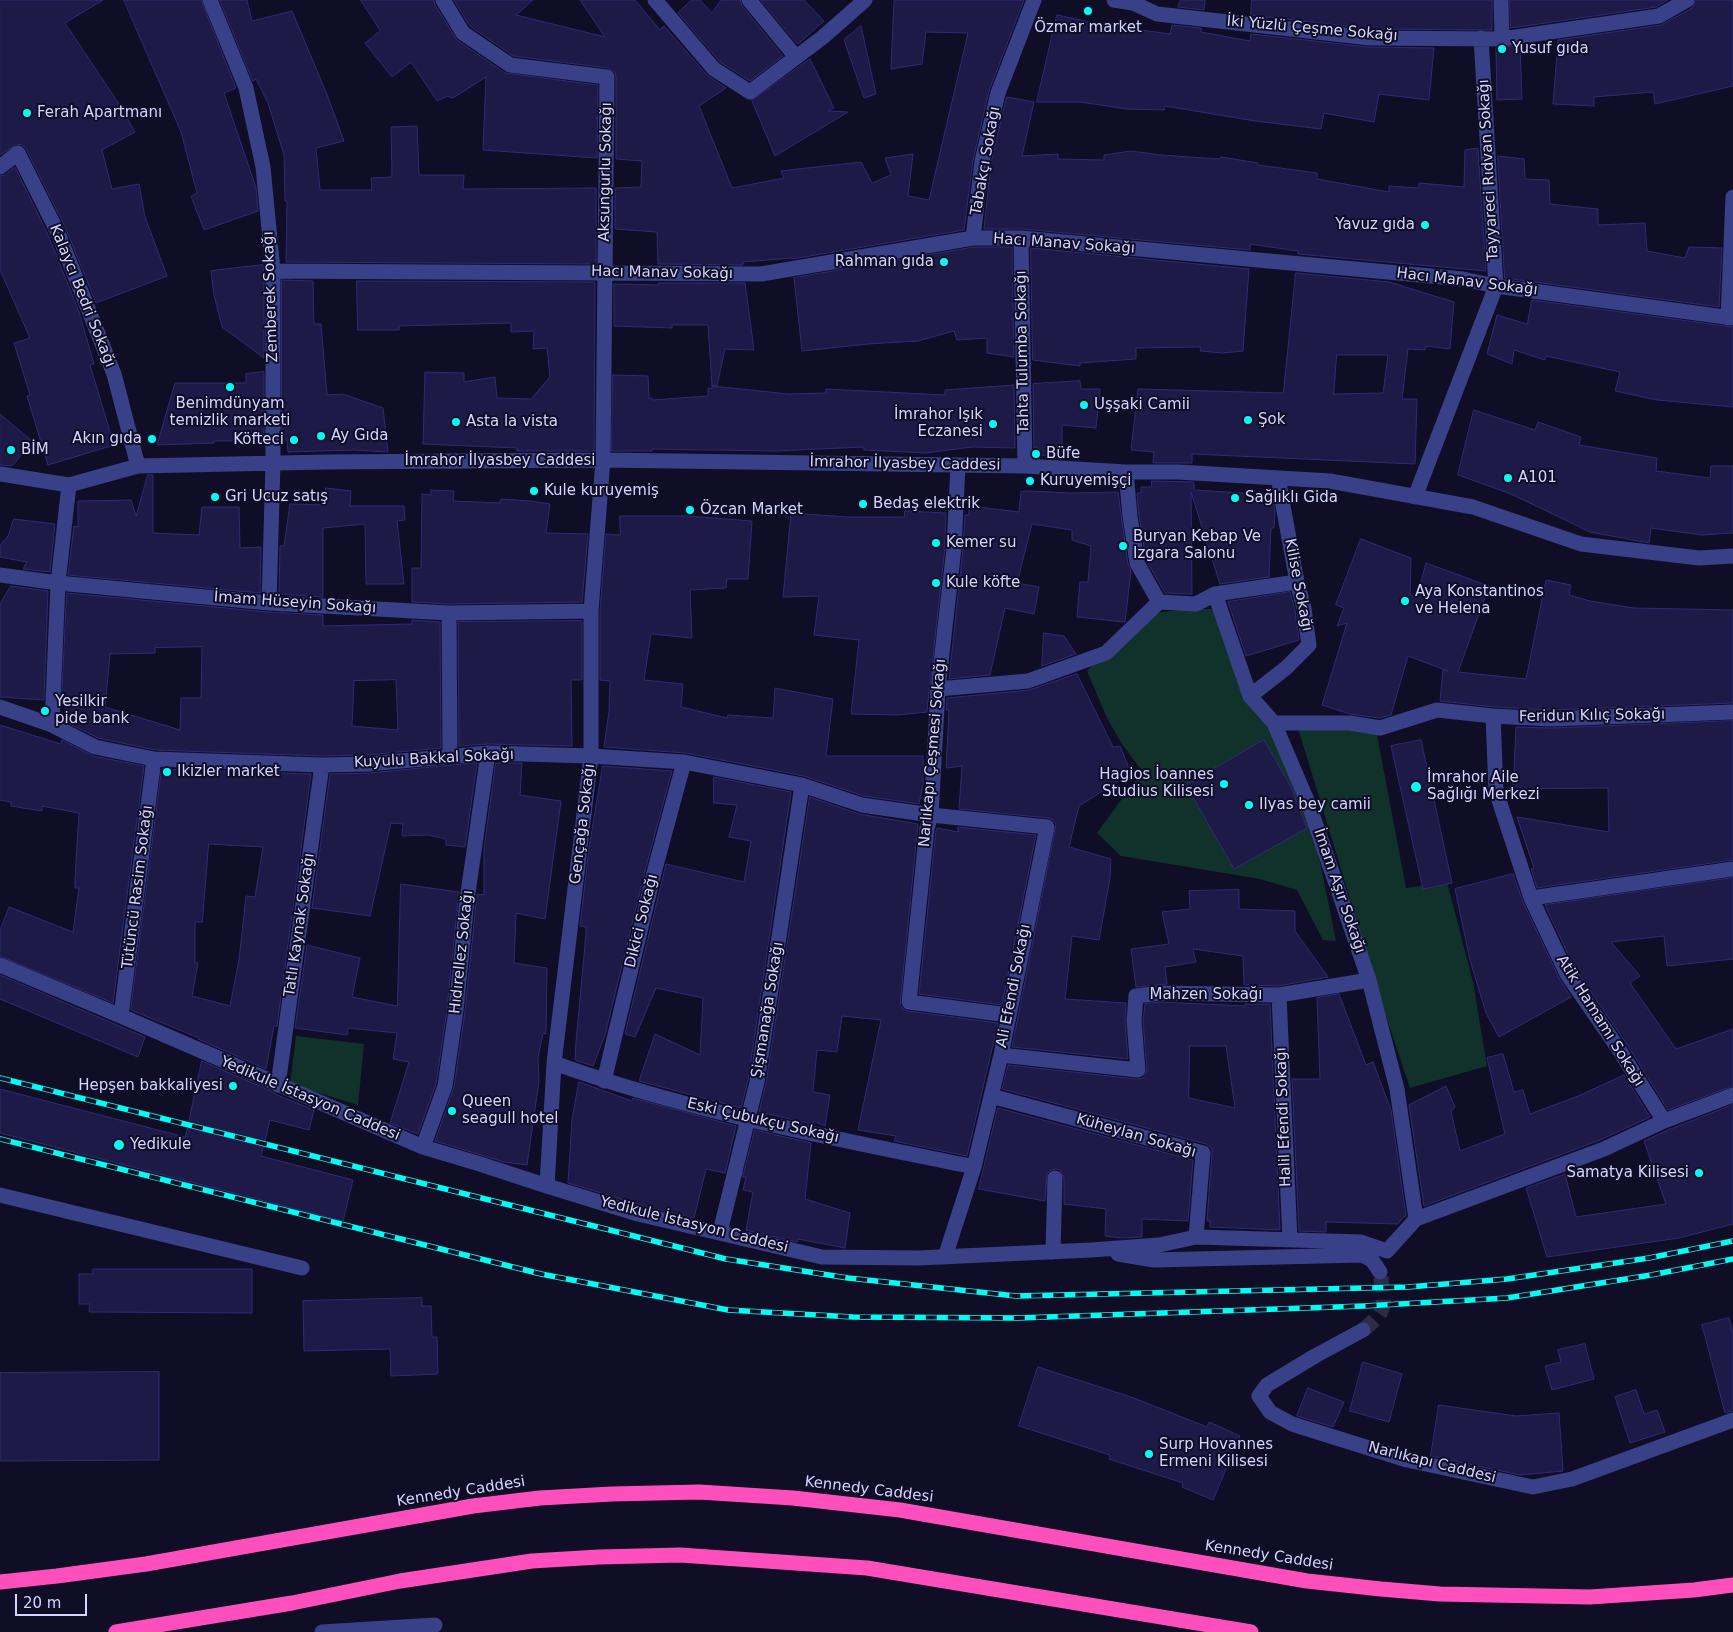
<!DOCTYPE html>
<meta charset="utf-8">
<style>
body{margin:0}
#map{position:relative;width:1733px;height:1632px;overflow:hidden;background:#0f0e26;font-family:"DejaVu Sans",sans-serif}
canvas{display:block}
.scale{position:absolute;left:15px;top:1594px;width:72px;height:22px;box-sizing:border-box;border:2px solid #d4d5ff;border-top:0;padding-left:6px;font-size:15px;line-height:18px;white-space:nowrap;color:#d4d5ff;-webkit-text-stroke:4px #0f0e26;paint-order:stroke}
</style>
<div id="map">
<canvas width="1733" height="1632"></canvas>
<div class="scale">20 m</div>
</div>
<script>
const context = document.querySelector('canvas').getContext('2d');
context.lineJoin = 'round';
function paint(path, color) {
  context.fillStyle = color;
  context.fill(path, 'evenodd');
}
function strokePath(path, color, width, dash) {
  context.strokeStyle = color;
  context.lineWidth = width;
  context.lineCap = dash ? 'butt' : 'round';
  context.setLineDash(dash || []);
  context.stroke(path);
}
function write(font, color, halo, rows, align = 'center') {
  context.font = font + ' "DejaVu Sans",sans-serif';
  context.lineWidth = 4;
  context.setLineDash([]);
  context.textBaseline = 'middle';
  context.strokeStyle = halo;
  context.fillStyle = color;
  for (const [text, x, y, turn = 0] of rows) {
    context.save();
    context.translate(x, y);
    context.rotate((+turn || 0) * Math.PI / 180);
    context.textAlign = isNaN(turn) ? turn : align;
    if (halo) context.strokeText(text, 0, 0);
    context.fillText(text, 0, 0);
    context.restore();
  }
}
const green = new Path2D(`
 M1186,609H1220L1312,822L1336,941L1323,940L1297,890L1260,879L1121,856L1097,833L1142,771L1122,744L1107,718L1087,671L1102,655L1148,614Z
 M1374,719L1406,888L1447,882L1473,982L1487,1066L1410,1088L1383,1007L1298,728Z
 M296,1036L364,1044L358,1105L290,1084Z`);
const building = new Path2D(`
 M0,0H103L65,23L117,101L135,132L102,150L112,189L139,184L145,217L167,276L96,303L66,229L26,149L22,145L17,144L0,155Z
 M124,0H201L236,88L224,93L256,188L258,211L204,230L191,196L197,193L181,132Z
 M220,0H247L252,21L292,11L326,92L344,141L316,148L320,190H372L371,178L392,177L391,127L417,126L419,175H464L463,189L596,188V264L286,262L287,201H285L284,155L268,103L256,79L253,81Z
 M361,0H434L435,5L457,40L505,73L598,85L597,158L483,150L486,77L453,98L447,96L437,101L411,62L392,77L365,43L380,31Z
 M454,0H533L516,15L605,37L580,0H635L660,30L664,26L707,75L726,88L699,106L732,188L784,178L781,171L861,162L872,183L891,175L885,158L913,154L908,196L929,200L968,33L926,32L922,64L891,69L894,0H1024L989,91L973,160L964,230L792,259V258L743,262V265L658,264L657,232L615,229V188L641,187L642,161L616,159V77L615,72L608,68L513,56L470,26Z
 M692,0H700L712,13L721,0H740L742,6L783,56L750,81L720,62L678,13Z
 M761,0H804L824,21L798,44Z
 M1181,0H1205L1204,10L1178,7Z
 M1252,0H1492V30L1371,29L1251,15Z
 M1510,0H1668L1656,7L1511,28Z
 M1696,0H1733V86L1655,104L1653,92L1594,97V106L1553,104L1558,40L1661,25L1692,8Z
 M1057,15L1105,25L1170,34L1172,25L1201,28V32L1250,41L1251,34L1369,47L1434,48L1429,100L1379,94L1374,122L1324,113L1321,129L1255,121L1165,106L1164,110L1127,109L1080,102H1037Z
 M861,26L876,94L864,98L844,40Z
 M1520,46L1522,99L1497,100L1496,48Z
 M810,59L834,108L828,111L848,112L775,156L752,101Z
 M1007,97L1034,102L1022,156L1058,154V159L1104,160V155L1131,151L1161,155L1220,159L1221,157L1258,163V165L1317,173V179L1389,192V186L1419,188V183L1464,187L1465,150L1478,148L1486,271L1298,254V251L1250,244V250L1022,229H984L991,163Z
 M1498,156L1524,159L1525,179L1549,180L1550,204L1598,209V225L1645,223L1647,251L1685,258L1689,247L1722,248L1719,307L1505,278Z
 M15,167L49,237L79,312L94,364L90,365L114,445L48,465L27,396L30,395L14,343L30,338L0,270V176L5,175Z
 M974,247H1012L1014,357L987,353V338L957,340L954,331L918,341L868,344L802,351L794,278Z
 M1031,248L1249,269L1243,351L1222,353L1200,351L1201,347L1136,348V359L1080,363V366L1033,360Z
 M263,265L264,271V358L222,327L214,295L211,271Z
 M1296,273L1389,282L1454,302L1450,349L1426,346L1425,350L1408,349L1402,399H1417L1415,464L1192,454V463H1153L1154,452L1131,450L1138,389L1283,393ZM1337,355H1388L1383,393L1334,394Z
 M282,280L313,281L314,324H321L327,395L343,394L383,408L388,452L354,450L288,452L287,440H282Z
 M357,281L595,282L594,451H517V448L423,444L425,372L464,373V382L495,377L497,398L531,399L550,377L547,348L533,349L534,331L511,332V323L399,326V330H358Z
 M659,283H745L754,350L725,349L717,386H712L708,325H672V328L614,326V284L659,285Z
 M1532,300L1733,327V407L1657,400L1615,391L1620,372L1546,356L1545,360L1514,350L1512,364L1487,354L1497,315L1527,324Z
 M264,372V441H214V443L157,445L175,383H246V374Z
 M613,375L648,376L649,398H652V400L708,396V388L712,389V386L788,394L826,393V389L945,395V390L1014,385L1015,448L972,447L926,453L864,450V447L775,451L652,449V451H612Z
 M1080,381L1081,389H1100L1096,428L1062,425V453L1038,456V448H1034L1033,384Z
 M1474,410L1535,430L1538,422L1581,437L1579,445L1657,458L1656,471L1710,478L1711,466H1733V533L1702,535L1651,528L1649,543L1590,532L1511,494L1458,475Z
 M0,414L33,442L12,466L0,465Z
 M148,475H153V533L199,535L202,507H239L240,548L261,547L260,593L68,575L74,526L78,527V501L131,500L136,516Z
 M1152,481L1194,482V490L1272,495L1275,511L1274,528H1271L1269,577L1220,584L1191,492L1192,594L1165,593L1146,560L1139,515L1137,493H1141V487H1151Z
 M326,488L351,491L350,506H404L405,520L397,521L404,584H366L365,524L323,528V597L279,594L280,546H284L290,504L325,505Z
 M431,490L454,491L453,501L500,503L501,499L531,501L550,504L546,533L588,534L582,602L449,604L412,602V568H421L422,494L431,495Z
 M1029,491L1072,493L1118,492L1128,564L1131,571L1125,622L1077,617L1080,582H1088L1091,546L1072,540V530L1032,524L1017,583L1039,587L1034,614L1005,608L990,675L949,679L963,549L965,515H969V506L1019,512L1021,492Z
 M905,511L946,513L945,547L927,712L897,715L851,714L859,640L814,635L819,596L783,597L791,513L847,517H904Z
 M620,516H688L752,521L748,579H727L726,588L690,590L692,638L651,634L644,680L683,684L681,707L727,718L728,715L773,718L775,688L833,699L826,756H923V784L919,804L864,796L804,776L686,753L604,747L609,712L610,681L600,680V611L606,534L620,535Z
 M14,519L55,524L50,572L23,569L27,562L0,557V545L8,536Z
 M1361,539L1411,558L1410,595L1417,596L1426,563L1489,586L1458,672L1526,679L1546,580L1571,585L1569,595L1590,601L1634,608L1733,610V703L1551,710L1494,707L1440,701L1443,670L1448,671L1408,656L1391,715L1379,718L1350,714L1322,705L1347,623L1337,626L1344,608L1336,605Z
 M11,586L48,591L44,700L0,697V604Z
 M1290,592L1295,610L1299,640L1246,656L1228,602Z
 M67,593L268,612L323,615V626L412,624V620L440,622L441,748L367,755L322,756L155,750L98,738L64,721L66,702H62ZM202,647L201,698H181L180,730L105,707L110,654L155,653V648ZM396,680L398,730L352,726L354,681Z
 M582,621V680H571L572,746L488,744L459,746L458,622Z
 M1044,633L1064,636L1076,654L1042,666Z
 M1077,674L1113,747L1120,746L1131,773L1079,806L1069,847L1111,859L1110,878L1099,940L1072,936L1065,999L1126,1003L1125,1022L1128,1059L1012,1047L1056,824L1053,820L1048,818L959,809L962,766L946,768L949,710H946L947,698L1029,690Z
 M1733,721V860L1537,888L1531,869L1534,868L1517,817L1609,832L1608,788L1513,789L1516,727L1551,728Z
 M0,725L61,744L62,740L93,756L144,766L113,1003L0,956V930L9,907L73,932L79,888H75V879L79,813L42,806V811L11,806V802L0,800Z
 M1264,740L1291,787L1307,828L1234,869L1186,785Z
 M1421,740L1452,883L1423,889L1391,746Z
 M477,763L465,847L446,845V839L428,835L402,836L403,824L391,823L370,916L312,908L330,774L369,773Z
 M496,763H522L520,795L561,801L545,919L516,913L514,963L547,968L546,1034L543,1033L538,1058L539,1081L527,1165L504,1162L435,1141L454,1087L465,1011L477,894L484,895V849Z
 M603,766L672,771L646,867L605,1035L593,1066L575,1060L576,1042L586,934V927L580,926L589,848Z
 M162,769L311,774L277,1026H274L266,1069L198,1039L199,1038L131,1010ZM209,844L263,847L255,897L246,896L239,960L230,1006L192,996L198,963L195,962V922H202Z
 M714,777L791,792L748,1080L741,1108L639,1081L655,1034L700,1055L703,998L656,988L635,1037L625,1034L666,864L744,882L751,841L729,837L737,805L714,803Z
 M810,797L859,814L918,824L900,1005L903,1009L908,1011L998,1023L967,1156L894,1141L896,1136L858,1130L881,1020L842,1016L837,1052L817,1050L813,1092L830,1095L825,1126L814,1121L813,1124L759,1112L766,1083Z
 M958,827L1036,835L1002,1005L919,994L936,830L937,828L958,832Z
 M1513,874L1523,902L1559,978L1571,997L1499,1037L1486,1013L1470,960L1455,889Z
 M1733,878V959L1667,966L1664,936L1611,942L1640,976L1630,983L1676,1049L1733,1029V1086L1668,1110L1626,1043L1575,969L1545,905Z
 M401,884L459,892L447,1009L436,1084L418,1134L390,1123L409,1062L393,1059L397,1033L348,1028L347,1035L295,1028L307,945L360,958L352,997L397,1006Z
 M1239,890V909L1295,911V931L1328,977L1278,986L1244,985L1243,956L1193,949L1196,962L1165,967L1167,984L1136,987L1131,949L1169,944L1162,912L1190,909L1189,891Z
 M0,975L145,1037L138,1057L0,999Z
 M1339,994L1366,1065L1373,1062L1391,1110L1406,1216L1403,1217L1398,1224L1326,1222V1232L1299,1231L1292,1079H1320L1317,998Z
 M1161,1002L1245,1006V1004H1270L1280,1230L1210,1227V1221H1207L1212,1153V1149L1206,1144L1002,1089L1008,1065L1137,1079L1143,1078L1146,1074L1147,1069L1143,1021L1145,1004ZM1190,1046H1226L1235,1108L1189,1098Z
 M1503,1054L1514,1092L1523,1090L1530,1114L1578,1096L1624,1075L1650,1117L1600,1140L1424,1206L1409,1105L1446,1086L1455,1107L1451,1111L1460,1151L1505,1134L1487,1058Z
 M202,1061L271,1091L277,1095L314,1110L309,1130L270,1120L261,1156L353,1180L343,1221L0,1133V1089L185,1137Z
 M579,1082L632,1101L633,1098L736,1126L725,1173L706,1169L694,1218L647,1207L568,1183L572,1120Z
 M1733,1105V1224L1679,1238L1547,1257L1526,1188L1565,1174L1576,1217L1666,1204L1644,1141L1668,1130Z
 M998,1108L1193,1160L1188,1221L1142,1219V1237L1121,1238L1105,1236L1106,1209L1064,1204V1178L1060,1170L1056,1169L1051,1170L1047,1174L1045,1201L979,1189Z
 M755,1130L811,1143L805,1199L850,1213L845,1248L798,1239L797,1242L746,1230L753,1192L743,1190L746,1177H743Z
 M93,1269H252V1313L89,1312L90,1304H79V1274H93Z
 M422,1298V1306H431L432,1337H437L438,1374L391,1376L390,1349L304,1351L303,1301Z
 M1729,1318L1733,1333V1411L1725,1413L1702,1325Z
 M1585,1344L1594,1379L1552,1390L1545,1366L1561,1362L1558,1350Z
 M1363,1362L1402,1374L1389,1422L1350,1411Z
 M1038,1367L1134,1398L1207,1427L1209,1422L1240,1436L1213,1500L1182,1487L1183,1483L1109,1459L1110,1455L1019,1426Z
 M159,1372V1460L0,1461V1373Z
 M1308,1388L1344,1402L1333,1427L1297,1416Z
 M1636,1390L1644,1414L1657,1410L1665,1432L1630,1443L1615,1397Z
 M1439,1405L1516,1416L1559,1413L1563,1471L1520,1475L1431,1456Z`);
const minorTunnel = new Path2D(`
 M1363,1330C1390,1309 1384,1303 1380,1272`);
const minor = new Path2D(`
 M210,0L246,88L263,167L273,271V463L269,603
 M443,0L463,33L510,65L607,77L603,460L591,611V756L554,1063L547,1186
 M655,0L714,69L750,92L823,37L865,0
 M749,0L796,57
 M1114,0L1133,3L1157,14L1370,38L1502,39L1659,16L1687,0
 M1501,0L1502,39
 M0,167L18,153L58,233L114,374L138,466
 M973,238L982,161L998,93L1034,0
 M1021,238L1025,466
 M273,271L761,274L973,238H1021L1463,279L1496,286L1733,318
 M1728,318L1733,197
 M958,465L954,548L938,689L931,815L927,828L909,1002L1008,1015
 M1126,472L1130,516L1137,563L1159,602
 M0,474L69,485L138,466L326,462L603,460L1025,466L1126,472H1178L1330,481L1473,507L1581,544L1699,558L1733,556
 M1415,497L1496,286L1481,38
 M0,575L58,583L269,603L449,613L591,611
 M1215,594L1250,696L1274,723L1309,805L1369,980L1397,1089L1416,1219
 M1159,602L1196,604L1215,594L1297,582
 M449,613L450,756
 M938,689L1028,681L1106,653L1159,602
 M1250,696L1286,668L1309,645L1304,608L1297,582L1278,478
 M0,707L52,725L95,747L154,759L322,765L368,764L488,753L591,756L684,762L802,785L862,805L931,815L1047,827L1001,1055L974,1167L945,1257
 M1493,716L1496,791L1531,898L1567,974L1618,1048L1664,1121
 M1274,723H1350L1380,728L1437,710L1493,716L1551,719L1733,712
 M52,725L58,583L69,485
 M1531,898L1733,869
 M0,965L121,1016L423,1147L480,1164L547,1186L638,1214L822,1257L918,1258L1091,1250L1159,1245L1196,1237L1361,1242L1387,1251L1416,1219L1604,1149L1664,1121L1733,1095
 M1279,995L1290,1240
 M121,1016L154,759
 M1001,1055L1138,1070L1134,1021L1136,996L1161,993L1279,995L1369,980
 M554,1063C690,1112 833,1138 974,1167
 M604,1081L655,869L684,762
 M278,1085L322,765
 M991,1096L1203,1153L1196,1237
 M423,1147L445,1086L456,1010L467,900L488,753
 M0,1195L302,1268
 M720,1232L757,1082L802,785
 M1053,1252L1055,1178
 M1118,1254L1154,1260L1362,1255L1372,1260L1380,1272
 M1363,1330L1315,1356L1267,1385L1259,1396L1270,1412L1292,1424L1407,1460L1533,1487L1572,1479L1733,1420
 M322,1632L435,1625`);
const highway = new Path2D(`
 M0,1582L57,1576L146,1564L473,1506L540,1498L612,1494L699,1492L793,1498L900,1510L1307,1581L1381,1589L1440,1594L1590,1597L1694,1590L1733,1585
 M116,1632L292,1603L400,1581L532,1561L599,1557L680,1555L867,1568L1251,1632`);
const rail = new Path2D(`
 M0,1078L726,1259L848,1278L1016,1296L1408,1287L1507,1279L1649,1258L1733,1241
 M0,1139L541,1274L728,1310L853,1317L1018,1318L1364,1306L1507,1298L1651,1275L1733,1259`);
const markers = [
 [1088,11,5,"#00fff3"],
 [1502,49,5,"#00fff3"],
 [27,113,5,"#00fff3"],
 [1425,225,5,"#00fff3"],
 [944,262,5,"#00fff3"],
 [230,387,5,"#00fff3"],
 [1084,405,5,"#00fff3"],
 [1248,420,5,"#00fff3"],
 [456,422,5,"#00fff3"],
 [993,424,5,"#00fff3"],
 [321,436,5,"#00fff3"],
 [152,439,5,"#00fff3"],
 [294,440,5,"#00fff3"],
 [11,450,5,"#00fff3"],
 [1036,454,5,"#00fff3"],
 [1508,478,5,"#00fff3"],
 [1030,481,5,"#00fff3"],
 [534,491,5,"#00fff3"],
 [215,497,5,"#00fff3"],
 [1235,498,5,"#00fff3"],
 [863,504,5,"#00fff3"],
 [690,510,5,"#00fff3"],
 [936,543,5,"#00fff3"],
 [1123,546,5,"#00fff3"],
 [936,583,5,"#00fff3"],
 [1405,601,5,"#00fff3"],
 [45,711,5,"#00fff3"],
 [167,772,5,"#00fff3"],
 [1224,784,5,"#00fff3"],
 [1416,787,6,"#00fff3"],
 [1249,805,5,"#00fff3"],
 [233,1086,5,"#00fff3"],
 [452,1111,5,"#00fff3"],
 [119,1145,6,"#00fff3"],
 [1699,1173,5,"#00fff3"],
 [1149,1454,5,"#00fff3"]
];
const poiNames = [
 ["Özmar market",1088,28,"center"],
 ["Yusuf gıda",1512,49],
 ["Ferah Apartmanı",37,113],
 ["Yavuz gıda",1415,225,"right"],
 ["Rahman gıda",934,262,"right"],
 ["Benimdünyam",230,404,"center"],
 ["temizlik marketi",230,421,"center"],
 ["Uşşaki Camii",1094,405],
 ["İmrahor Işık",983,415,"right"],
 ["Eczanesi",983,432,"right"],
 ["Şok",1258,420],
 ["Asta la vista",466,422],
 ["Ay Gıda",331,436],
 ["Akın gıda",142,439,"right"],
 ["Köfteci",284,440,"right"],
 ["BİM",21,450],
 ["Büfe",1046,454],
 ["A101",1518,478],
 ["Kuruyemişçi",1040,481],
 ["Kule kuruyemiş",544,491],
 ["Gri Ucuz satış",225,497],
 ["Sağlıklı Gida",1245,498],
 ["Bedaş elektrik",873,504],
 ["Özcan Market",700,510],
 ["Buryan Kebap Ve",1133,537],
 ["Izgara Salonu",1133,554],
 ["Kemer su",946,543],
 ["Kule köfte",946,583],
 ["Aya Konstantinos",1415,592],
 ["ve Helena",1415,609],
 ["Yesilkir",55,702],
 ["pide bank",55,719],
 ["Ikizler market",177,772],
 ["Hagios İoannes",1214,775,"right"],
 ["Studius Kilisesi",1214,792,"right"],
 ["İmrahor Aile",1427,778],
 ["Sağlığı Merkezi",1427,795],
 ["Ilyas bey camii",1259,805],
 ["Hepşen bakkaliyesi",223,1086,"right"],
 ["Queen",462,1102],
 ["seagull hotel",462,1119],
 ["Yedikule",130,1145],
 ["Samatya Kilisesi",1689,1173,"right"],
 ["Surp Hovannes",1159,1445],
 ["Ermeni Kilisesi",1159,1462]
];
const streetNames = [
 ["İki Yüzlü Çeşme Sokağı",1312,29,5],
 ["Tabakçı Sokağı",986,161,-80],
 ["Tayyareci Rıdvan Sokağı",1489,170,-93],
 ["Aksungurlu Sokağı",606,172,-89],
 ["Hacı Manav Sokağı",1064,244,4],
 ["Hacı Manav Sokağı",662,273,1],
 ["Hacı Manav Sokağı",1467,282,7],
 ["Kalaycı Bedri Sokağı",82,296,68],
 ["Zemberek Sokağı",271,297,-92],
 ["Tahta Tulumba Sokağı",1023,352,-91],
 ["İmrahor İlyasbey Caddesi",500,461],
 ["İmrahor İlyasbey Caddesi",905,464,1],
 ["Kilise Sokağı",1298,585,79],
 ["İmam Hüseyin Sokağı",295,603,4],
 ["Feridun Kılıç Sokağı",1592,716,-1],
 ["Narlıkapı Çeşmesi Sokağı",933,753,-85],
 ["Kuyulu Bakkal Sokağı",434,759,-3],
 ["Gençağa Sokağı",583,824,-83],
 ["Tütüncü Rasim Sokağı",138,887,-83],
 ["İmam Aşır Sokağı",1339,891,71],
 ["Dikici Sokağı",642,921,-76],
 ["Tatlı Kaynak Sokağı",300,925,-82],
 ["Hıdırellez Sokağı",462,952,-84],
 ["Ali Efendi Sokağı",1014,986,-79],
 ["Mahzen Sokağı",1206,995],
 ["Şişmanağa Sokağı",768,1010,-81],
 ["Atik Hamamı Sokağı",1600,1021,58],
 ["Yedikule İstasyon Caddesi",310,1099,23],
 ["Halil Efendi Sokağı",1284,1117,-92],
 ["Eski Çubukçu Sokağı",763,1121,13],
 ["Küheylan Sokağı",1136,1136,16],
 ["Yedikule İstasyon Caddesi",694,1225,14],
 ["Narlıkapı Caddesi",1432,1463,14],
 ["Kennedy Caddesi",869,1490,7],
 ["Kennedy Caddesi",461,1492,-9],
 ["Kennedy Caddesi",1269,1556,9]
];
paint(green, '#11312b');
paint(building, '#1d1a48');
strokePath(building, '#2f2b75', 1);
strokePath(minorTunnel, '#2d2c47', 15, [15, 8]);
strokePath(minor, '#384087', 15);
strokePath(highway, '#ff4fbd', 15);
strokePath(rail, '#00fff3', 5.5);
strokePath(rail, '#0f0e26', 4, [11]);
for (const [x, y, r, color] of markers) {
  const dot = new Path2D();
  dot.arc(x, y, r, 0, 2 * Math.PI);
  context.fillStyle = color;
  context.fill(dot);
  strokePath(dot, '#0f0e26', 2);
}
write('15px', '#d4d5ff', '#0f0e26', poiNames, 'left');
write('15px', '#d4d5ff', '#0f0e26', streetNames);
</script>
